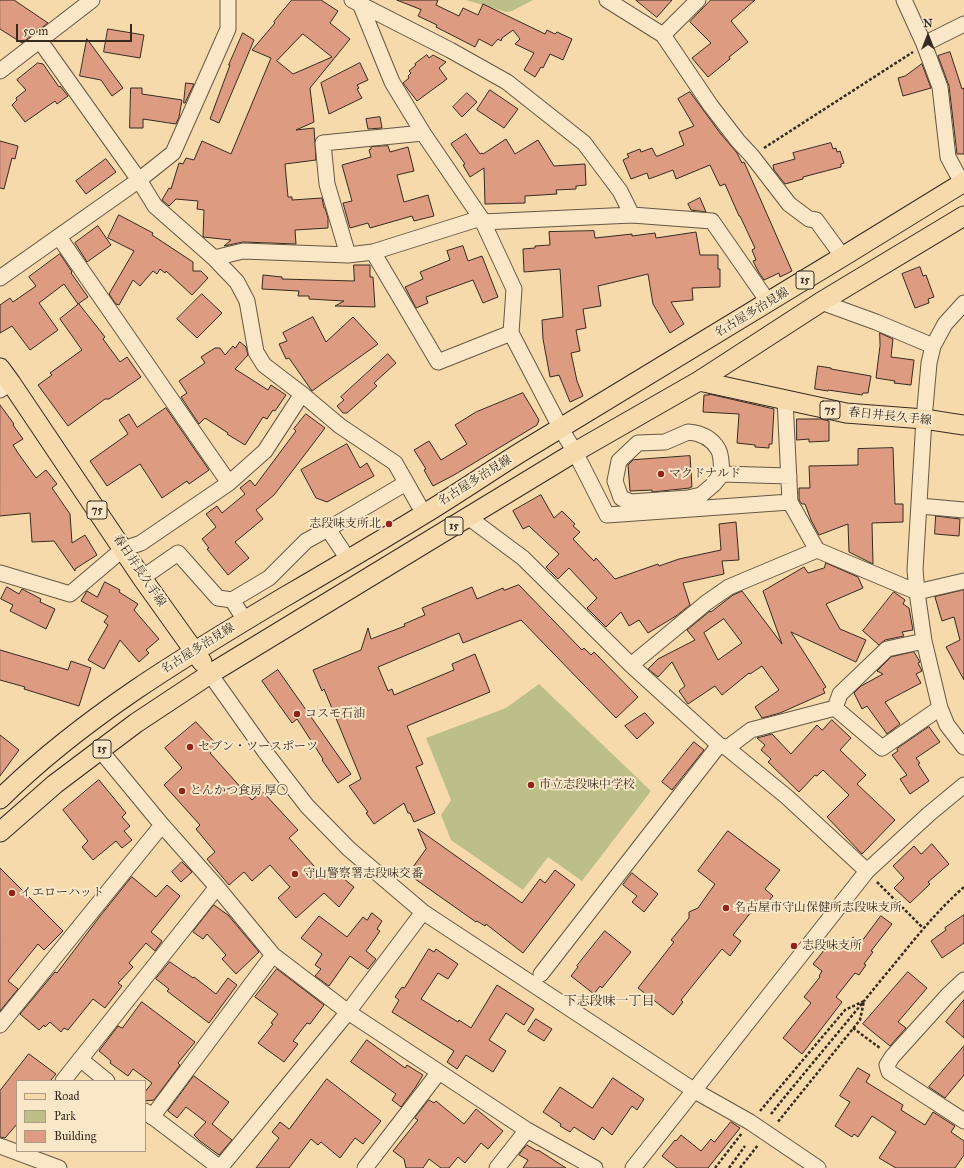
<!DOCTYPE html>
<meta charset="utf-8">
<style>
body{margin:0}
#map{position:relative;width:964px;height:1168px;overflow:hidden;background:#f6daab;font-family:"IM FELL Great Primer",serif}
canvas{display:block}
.legend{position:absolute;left:16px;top:1080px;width:130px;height:72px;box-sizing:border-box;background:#f9e7c8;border:1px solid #ab9c85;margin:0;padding:5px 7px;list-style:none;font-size:12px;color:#352b20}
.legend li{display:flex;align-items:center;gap:8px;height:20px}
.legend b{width:20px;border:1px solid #ab9c85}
.north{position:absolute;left:908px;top:16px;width:40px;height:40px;-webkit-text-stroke:3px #f9e7c8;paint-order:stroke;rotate:0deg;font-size:11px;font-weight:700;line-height:16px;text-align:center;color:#352b20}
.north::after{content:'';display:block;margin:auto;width:14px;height:18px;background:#352b20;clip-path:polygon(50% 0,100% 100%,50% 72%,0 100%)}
.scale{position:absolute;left:16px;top:24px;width:116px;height:18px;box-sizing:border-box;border:2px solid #352b20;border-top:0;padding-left:5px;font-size:12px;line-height:14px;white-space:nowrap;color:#352b20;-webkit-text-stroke:3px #f9e7c8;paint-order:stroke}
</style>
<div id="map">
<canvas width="964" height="1168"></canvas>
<ul class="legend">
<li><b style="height:5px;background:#f6daab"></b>Road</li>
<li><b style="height:11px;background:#bdbf88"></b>Park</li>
<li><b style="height:11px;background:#dd9b82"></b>Building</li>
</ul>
<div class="north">N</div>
<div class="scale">50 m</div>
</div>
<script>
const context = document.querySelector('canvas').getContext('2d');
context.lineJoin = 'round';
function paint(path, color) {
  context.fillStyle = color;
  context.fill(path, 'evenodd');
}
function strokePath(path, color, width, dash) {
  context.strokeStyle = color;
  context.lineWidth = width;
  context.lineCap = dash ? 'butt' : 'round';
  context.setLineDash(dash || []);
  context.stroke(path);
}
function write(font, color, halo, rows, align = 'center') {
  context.font = font + ' "IM FELL Great Primer","Noto Serif JP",serif';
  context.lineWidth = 4;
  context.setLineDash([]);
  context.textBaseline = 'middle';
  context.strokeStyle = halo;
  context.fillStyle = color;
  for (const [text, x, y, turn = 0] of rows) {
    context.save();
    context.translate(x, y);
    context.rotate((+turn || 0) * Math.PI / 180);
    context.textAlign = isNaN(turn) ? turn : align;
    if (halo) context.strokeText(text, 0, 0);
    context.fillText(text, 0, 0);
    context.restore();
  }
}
const green = new Path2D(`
 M466,0H533L512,11L506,12Z
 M539,684L651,791L582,881L548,857L523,890L451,840L441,815L451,800L426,738L506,708Z`);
const building = new Path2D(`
 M0,0H14L48,23L36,32L34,31L30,37L22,43L0,29Z
 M292,0H321L338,11L330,23L350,39L310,88L314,122L296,130L314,128L316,160L285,164L288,197H292V200L322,198L324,208H325L328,218V228L295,230L296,244L243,242L224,246L231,240L203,237L204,210L197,209L198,201L176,199L169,206L162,200L169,188L171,189L179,163L183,164L186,158L194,160L202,141L231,154L271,58L252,50L275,23L274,22ZM303,34L332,57L293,74L277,61Z
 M397,0H438L436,5L459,16L463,8L478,15L483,4L545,34L547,30L555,34L557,32L572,39L563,60L550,54L543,68L541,67L535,77L524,70L534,53L515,44L520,39L513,30L502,38L501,41L498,39L492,46L479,39L475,47L436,27L437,25L418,16L421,10Z
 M636,0H672L657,17Z
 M711,0H755L731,21L748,42L729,57L730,59L708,77L692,58L711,43L690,22Z
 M108,29L144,35L140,58L104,52Z
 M243,33L254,40L219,123L210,119L230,65H229Z
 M87,39L123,88L112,96L101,80L80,76Z
 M950,52L962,89L964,88V154H957L949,86L938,56Z
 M427,55L429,58L433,55L446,62L439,68L447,79L417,101L403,83L409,78L408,76L411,73L409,71L416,65L415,64Z
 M38,63L43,64L59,87L60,86L68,96L57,104L55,101L25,122L12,105L17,100L16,98L26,90L17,80Z
 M360,63L368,80L357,85L359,88L357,89L362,98L329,114L321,83Z
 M922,64L931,88L903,96L898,78L905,76Z
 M186,83L194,84L185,103H184Z
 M131,88H142V94L182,100L179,117L176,124L143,119V128H130Z
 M490,90L518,109L504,128L477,110Z
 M690,92L720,133L737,153L742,163L744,162L792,271L780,277L779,273L764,280L758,271L753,261L756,260L752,250L755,248L740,216H739L725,184L720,186L710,165L676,179L673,170L649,179L647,173L631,179L623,160L629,157L627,154L640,149L641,152L652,148L656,156H658L684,145L679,132L694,126L678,99Z
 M467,93L477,102L462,117L453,107Z
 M380,117L382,128L368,129L366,119Z
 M466,134L480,154L482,153L483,154L506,139L515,154L538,140L554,166L585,164L586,185L576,186V189L556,190L557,194L525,196V203L485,204L484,168L470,177L463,165L465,164L451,144Z
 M0,141L18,146L15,159L12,158L4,189L0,188Z
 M831,143L833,149L836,148L837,152L840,151L844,163L841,164V167L803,177V179L785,184L774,170L773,165L795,159L793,153Z
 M388,146L390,152L408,147L414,171L397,175L404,202L428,195L434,216L414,221L412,216L370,228L368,223L350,228L343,203L352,201L342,165L371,157L369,150L371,149V147Z
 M106,159L116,172L86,194L76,181Z
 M700,198L706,212L691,210L688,204Z
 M119,215L153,233L152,235L193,262V271H201L208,278L192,295L166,271L165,273L160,269L157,274L153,271L140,286L133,280L119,305L116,304L109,294L134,251L108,238Z
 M98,226L111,245L87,262L75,243Z
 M594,231L595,238L632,234V236L655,233L656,238L696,232L700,255H718V269H720V287L692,288L693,300L671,302L684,324L670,333L653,304L648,274L598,286L601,306L583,309L586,328L576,330L580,351L571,353L577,381L583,396L570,402L559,375L550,377L543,339L542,320L563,317L560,269L524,272L523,249L535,248V246L550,245L549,232Z
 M463,246L468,261L482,256L498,297L483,303L473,280L426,297L428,303L416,308L405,287L423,279L420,272L450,260L447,251Z
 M60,254L72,272L71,273L88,297L78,304L64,284L39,303L58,330L30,350L12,326L0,333V305L10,298L13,302L36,286L29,277Z
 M354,265H370V277H373L375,307L335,306L344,301L309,299V296H298L299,291L262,289L263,275L282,277V279L354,281Z
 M920,267L923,276L926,275L934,297L928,299L929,303L915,308L902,274Z
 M202,294L222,313L197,338L177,319Z
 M79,304L105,337L103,339L120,362L127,357L141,377L109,399H105L68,426L38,385L52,375L50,373L82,350L60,319Z
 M313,317L326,342L353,317L378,344L312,391L289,358L286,359L279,344L287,341L283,333Z
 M880,333L893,339L891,357L914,360L911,385L894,383L895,381L876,378L880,346Z
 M240,342L246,347L248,355L235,369L268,390L271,385L286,395L275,411L273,410L267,419L263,417L245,445L227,434L228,433L205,418L199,424L181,397L187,393L179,381L205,363L201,357L215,348H220L225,355L233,346L235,348Z
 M388,354L396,363L374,383L377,386L365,397L347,413H343L337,406L344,400L341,397Z
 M818,366L831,368V369L871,376L868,393H863L862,395L828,390V391L815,389Z
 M523,393L539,420L537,425L454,475L433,486L424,470L426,469L414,450L429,441L441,460L467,444L455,425L476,412Z
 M709,394L774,409L772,444H769V448L755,447V445L737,443L739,414L703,412L704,395H709Z
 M0,405L14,424L13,425L23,439L13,445L18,453L36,478L46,470L57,484L52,488L70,514L72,543L85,535L97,555L75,569V571L54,541L32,542L30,513L0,516Z
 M166,408L209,470L189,484L187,481L162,498L140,464L107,486L90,461L128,434L119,420L129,414L137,427Z
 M306,414L325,428L274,495L256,510L263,519L235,542L249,558L228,575L207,549L209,548L202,539L216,527L206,514L217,506L222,513L245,494L240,488L250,480L255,486L296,431L294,429Z
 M797,419H821L829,421V441L809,442V439L797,440Z
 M347,444L360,468L367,463L374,476L327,502L316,498L301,470Z
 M893,448L895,504H903V522L872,523L873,564L849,552L848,524L819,535L811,520L805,504H802L799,500V488H810L809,466L858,465V449Z
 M690,456L692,487H690V488L652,492V490L630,491L628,465L633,460Z
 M541,495L554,518L562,511L575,524L573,526L580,532L573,539L594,561L596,558L615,579L658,564L659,566L679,559L721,550L719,524L736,522L739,560L722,561L724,574L683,583L690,605L676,616L648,633L639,620L629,626L621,612L606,627L587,608L597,598L569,568L558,579L546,567L559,554L529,526L523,529L513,511Z
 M936,516L960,519L959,536L935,534Z
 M826,563L858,577L863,588L826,604L840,629L866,640L856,662L791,632L826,687L823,689L825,693L780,713L762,718L755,707L779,690L762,666L750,674L749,673L722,695L715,686L688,704L679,691L685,686L672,662L658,677L648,669L658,659L695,640L687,630L710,611L711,612L733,595L742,591L782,644L763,591L804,567L808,573L824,568ZM724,619L742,643L718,660L704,633Z
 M105,582L120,590L119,592L138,604L134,610L159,639L146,650L149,653L139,662L120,640L104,669L88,660L108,625L104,622L108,616L81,601L87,591L97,597Z
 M519,585L582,650L584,648L591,655L594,652L638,697L616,718L521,620L463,643L459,633L378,667L388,691L392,689L394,695L454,670L452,664L475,654L490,692L407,726L423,764L416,767L435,813L414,822L410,813H408L404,803L374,824L366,813L368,812L349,786L361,779L324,689L322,691L313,670L361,650L368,628L371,639L405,626L404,624L425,615L422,608L472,587L477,599L503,588L504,590Z
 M7,587L19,594L22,589L41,599L40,602L55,609L46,629L10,611L13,605L1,599Z
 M964,590V680L946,647L960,640L954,617L942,621L935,597Z
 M894,592L905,600L903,604L909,608L913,630L902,632L904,636L885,640L879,645L863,631Z
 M0,650L68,670L71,661L91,668L79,706L24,689L25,687L0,680Z
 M914,652L920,662L918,663L922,671L916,674L921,683L885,702L900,724L887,734L867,706L862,709L854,693L861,686L883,674L877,671L891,657Z
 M278,670L351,774L338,783L322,760L323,759L297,719L292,723L262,681Z
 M645,713L654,723L637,739L625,726Z
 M832,720L851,738L840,750L866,775L857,784L895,820L862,854L827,817L849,795L823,770L817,776L815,775L799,792L768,762L771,759L761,750L765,745L757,738L772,734L791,754L817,725L822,730Z
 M196,722L218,746L210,753L252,800L262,791L298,830L289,838L322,875L329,867L354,887L339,907L324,893L296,918L278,898L290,887L270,865L252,881L244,872L229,885L207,859L215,852L196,829L200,825L164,785L182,768L165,748Z
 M929,727L940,742L916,758L920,763L918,764L929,781L910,794L900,779L907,775L892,755L898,751L897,749Z
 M0,735L19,750L0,776Z
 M694,742L704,750L672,790L662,782Z
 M99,780L126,813L122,817L130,826L124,831L132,840L122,848L116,841L93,860L82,847L88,841L63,810Z
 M418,829L522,903L540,879L545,883L555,870L575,885L523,953L486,924L485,926L477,921L476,922L408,874L426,849Z
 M728,831L780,870L765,889L773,896L760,911L755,907L733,935L741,941L730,956L722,949L681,1000L683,1002L673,1015L638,988L674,942L671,940L689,918V912L698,908L715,884L698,871Z
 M932,844L949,864L928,882L930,884L910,903L894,888L904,878L893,866L914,846L921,854Z
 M182,862L192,872L181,882L172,872Z
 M0,868L63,931L44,950L38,944L8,981L18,989L0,1011Z
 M632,873L658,894L644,912L632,902L637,896L623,885Z
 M132,877L156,897L167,885L180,896L151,932L162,941L155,951L146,943L129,963L133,967L118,983L122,986L105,1008L93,999L68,1030L64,1028L61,1032L50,1022L45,1027L44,1025L39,1030L20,1014L55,972L57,973L101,915Z
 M214,905L228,915L259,952L236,974L222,959L226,955L207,934L203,939L193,932Z
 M372,913L382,921L377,929L380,931L366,951L376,959L368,969L350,956L329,986L315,976L321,969L315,965L322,954L301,938L319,916L347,937L363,917L367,920Z
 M964,915V943L942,958L931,941L946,930L945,928Z
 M881,916L892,924L871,951L873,952L864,964L866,965L859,975L855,973L836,997L842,1002L802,1054L783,1038L811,1003L804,997L820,977L819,976L822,971L813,964L833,939L845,948L853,937L860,943Z
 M605,931L631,952L602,988L600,986L594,994L571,976L578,967L577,966Z
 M429,949L434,952L436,949L458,964L448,979L438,973L421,999L458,1022L459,1020L471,1028L497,985L534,1009L524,1025L506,1013L489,1040L506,1051L493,1072L466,1055L457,1069L447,1062L454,1051L392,1012L399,1000L395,997L402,987L404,988Z
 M170,962L193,978L194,977L216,994L228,978L237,985L209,1023L167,991L169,989L156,979Z
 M277,969L324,1005L310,1024L307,1023L293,1041L298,1044L284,1062L258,1043L273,1024L271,1023L278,1014L255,997Z
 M908,972L927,988L898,1022L906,1028L890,1046L863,1024Z
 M964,1000V1038L946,1022Z
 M142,1002L195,1042L178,1063L180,1065L154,1100L145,1101V1092L152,1083L133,1069L128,1076L110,1063L111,1061L99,1051L118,1026L122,1028Z
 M536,1019L552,1029L544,1041L528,1031Z
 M367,1040L405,1068L407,1065L423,1075L415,1088L401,1107L392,1100L396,1094L351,1062Z
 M964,1046V1075L945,1098L929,1087Z
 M29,1054L56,1074L50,1081H17V1124L5,1138L0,1137V1091Z
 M858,1068L870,1075L866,1082L903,1105L901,1110L925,1125L933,1112L955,1126L951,1132L964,1141V1155L955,1168H896L879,1158L896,1132L872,1116L858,1137L854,1134L852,1137L835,1126L850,1102L840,1096Z
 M194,1076L229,1102L212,1124L232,1140L219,1155L200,1141L194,1135L206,1122L186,1107L177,1118L168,1111Z
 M613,1078L644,1099L637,1110L632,1106L612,1135L602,1127L594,1140L574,1127L570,1132L560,1126L561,1124L543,1112L560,1087L592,1108Z
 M327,1079L381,1121L363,1144L355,1138L340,1158L321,1142L318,1145L311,1139L289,1168H256L279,1138L272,1132L280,1122L289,1129Z
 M429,1100L434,1103L436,1101L464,1124L476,1109L503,1131L488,1149L481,1143L465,1163L458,1157L449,1168H441L429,1159L423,1168H406L404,1159L393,1151L418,1120L415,1118Z
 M731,1122L740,1128L708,1168H677L662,1156L675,1140L676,1141L681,1135L701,1151L711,1139L714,1142Z
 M527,1145L537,1151L538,1150L566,1168H523L528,1160L519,1155Z`);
const path = new Path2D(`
 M764,148L913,52
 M877,882L923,928
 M853,1028L880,1048
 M760,1111L845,1010L864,1001L860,1020L777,1123
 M771,1114C807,1069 845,1025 881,980C909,947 931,916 964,887
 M715,1168L742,1133
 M729,1168L745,1146
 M740,1168L758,1145`);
const minor = new Path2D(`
 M352,0L450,50L507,82L584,143L620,191L632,215
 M607,0L663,35L711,106L738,141L752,156L789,204L809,219L816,220L843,257
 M904,0L924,44L940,87L948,157L962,183
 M361,6L392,82L423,133L481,218L514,289L511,333L561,429L575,452L607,515L790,502
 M663,35L698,0
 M40,41L139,180L155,206L214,258L237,282L247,301L256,352L264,365L302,394L340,426L395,463L424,514
 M924,44L964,24
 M0,71L92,0
 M482,222L632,215L712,221L769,303
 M59,237L229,483
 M373,252L438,362L511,333
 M348,255L327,184L323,143L423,133
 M214,258L243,251L348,255L373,252L481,218
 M0,278L139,180L173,153L228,29V0
 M821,302L876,322L933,346
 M964,303L945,324L933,346L929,363L924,419L915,570L917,592L924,641L940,708L947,725L964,747
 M0,390L11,383
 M785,400L790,502L817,550L917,592L964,581
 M688,432C700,433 711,437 718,449C722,455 721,467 722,474L714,484L701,495L688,498L631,502L621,498L615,481L619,461L638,443L665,442Z
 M722,474L789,476
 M920,506L964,510
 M468,517L523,558L631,665L719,745L727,748L787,797L867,871
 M348,559L328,529L406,483
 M0,573L70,594L123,549L141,543L229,483L265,451L302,394
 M142,578L178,553L218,598L232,600L245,620
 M232,600L269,578L306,541L328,529
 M631,665L706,603L729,587L817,550
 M210,674L266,753L307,806L349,849L423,912L695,1091L750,1122L818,1168
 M835,708L840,694L887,649L924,641
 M727,748L751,730L835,708L882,748L940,708
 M100,750L162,825L217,887L273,955L348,1012L439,1072L527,1130L595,1168
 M541,974L719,745
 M964,980L948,995L892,1057L887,1065L889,1072L964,1121
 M0,1025L162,825
 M80,1059L107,1081
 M63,1081L217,887
 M145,1111L220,1168
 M152,1117L273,955
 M0,1146L59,1168
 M220,1168L348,1012L423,912
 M365,1168L439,1072
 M497,1168L527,1130
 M633,1168L867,871L929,814L964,785`);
const major = new Path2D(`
 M0,368L11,383L142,578L202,662
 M699,381L846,413L924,419L964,425
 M0,799C82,718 182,658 281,599C329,571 377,543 424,514C457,494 489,472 521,452C669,362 817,273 964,182
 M0,832L55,784L136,723L210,674L575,452L699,381L821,302L964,216`);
const markers = [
 [661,474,4,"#8f2418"],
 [389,524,4,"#8f2418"],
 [297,714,4,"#8f2418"],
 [190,747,4,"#8f2418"],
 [531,785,4,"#8f2418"],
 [182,791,4,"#8f2418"],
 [295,874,4,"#8f2418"],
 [12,893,4,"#8f2418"],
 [726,908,4,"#8f2418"],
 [794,946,4,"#8f2418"]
];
const shields = [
 [805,280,18],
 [830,410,20],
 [97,510,20],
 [454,526,18],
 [102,749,18]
];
const shieldNames = [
 ["15",805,280],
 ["75",830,410],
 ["75",97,510],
 ["15",454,526],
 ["15",102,749]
];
const streetNames = [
 ["名古屋多治見線",752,313,-31],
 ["春日井長久手線",890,417,6],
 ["名古屋多治見線",475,481,-32],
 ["春日井長久手線",139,571,56],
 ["名古屋多治見線",198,649,-32]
];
const poiNames = [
 ["マクドナルド",669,474],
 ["志段味支所北",381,524,"right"],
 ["コスモ石油",305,714],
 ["セブン・ツースポーツ",198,747],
 ["市立志段味中学校",539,785],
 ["とんかつ食房 厚〇",190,791],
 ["守山警察署志段味交番",303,874],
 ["イエローハット",20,893],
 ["名古屋市守山保健所志段味支所",734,908],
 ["志段味支所",802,946]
];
const neighbourhoodNames = [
 ["下志段味一丁目",609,1002]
];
paint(green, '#bdbf88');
paint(building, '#dd9b82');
strokePath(building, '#352b20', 1);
strokePath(minor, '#655743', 17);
strokePath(major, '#352b20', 21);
strokePath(path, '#352b20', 2.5, [3, 2]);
strokePath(minor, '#f9e7c8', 15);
strokePath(major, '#f6daab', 19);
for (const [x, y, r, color] of markers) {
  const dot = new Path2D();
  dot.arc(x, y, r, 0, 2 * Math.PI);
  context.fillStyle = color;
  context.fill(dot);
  strokePath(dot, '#f9e7c8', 1.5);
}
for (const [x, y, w] of shields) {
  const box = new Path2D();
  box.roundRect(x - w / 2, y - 9, w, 18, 3);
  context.fillStyle = '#f9e7c8';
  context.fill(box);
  strokePath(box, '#352b20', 1);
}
write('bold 11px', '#352b20', null, shieldNames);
write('12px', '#352b20', '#f9e7c8', streetNames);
write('12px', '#352b20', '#f9e7c8', poiNames, 'left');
write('13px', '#352b20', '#f9e7c8', neighbourhoodNames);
</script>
